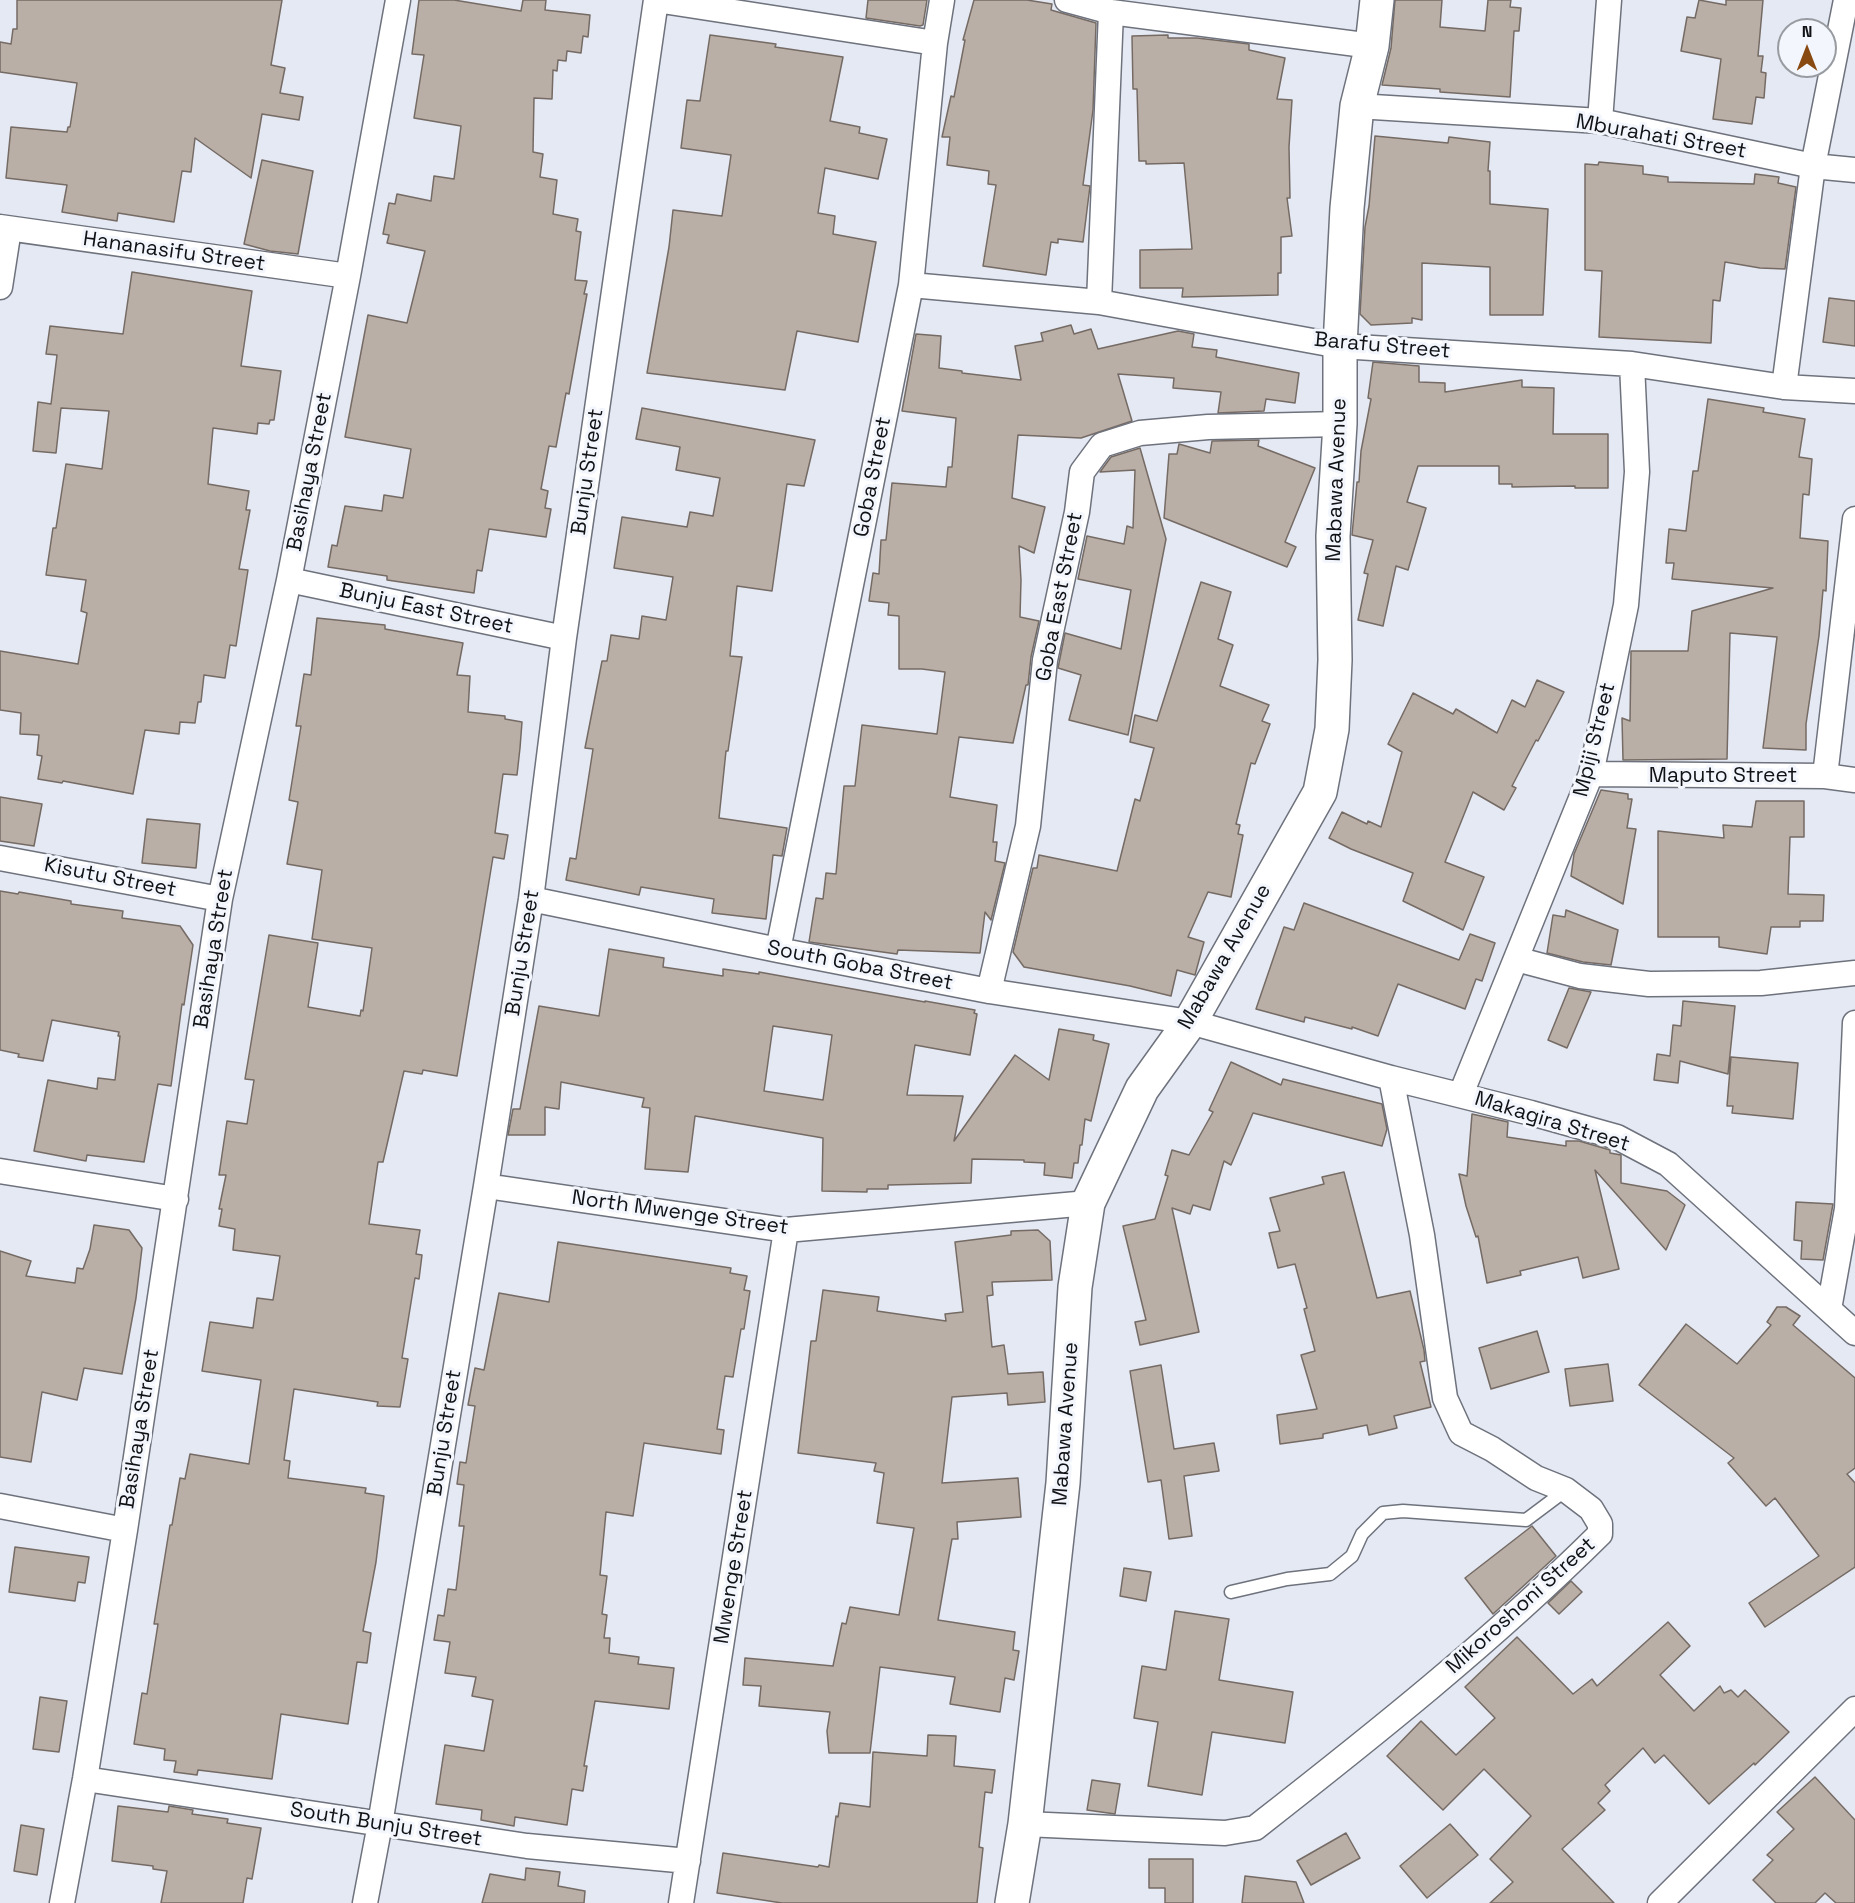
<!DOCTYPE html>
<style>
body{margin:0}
#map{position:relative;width:1855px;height:1903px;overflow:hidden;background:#e4e9f4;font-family:"Space Grotesk",sans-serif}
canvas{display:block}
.north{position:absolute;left:1777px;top:18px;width:60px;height:60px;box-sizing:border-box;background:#f3f6fd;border:2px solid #989ba0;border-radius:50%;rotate:0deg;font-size:16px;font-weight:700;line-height:24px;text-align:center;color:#101215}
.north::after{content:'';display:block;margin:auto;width:21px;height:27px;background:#894a11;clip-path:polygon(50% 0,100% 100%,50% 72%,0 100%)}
</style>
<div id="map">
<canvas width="1855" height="1903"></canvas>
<div class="north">N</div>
</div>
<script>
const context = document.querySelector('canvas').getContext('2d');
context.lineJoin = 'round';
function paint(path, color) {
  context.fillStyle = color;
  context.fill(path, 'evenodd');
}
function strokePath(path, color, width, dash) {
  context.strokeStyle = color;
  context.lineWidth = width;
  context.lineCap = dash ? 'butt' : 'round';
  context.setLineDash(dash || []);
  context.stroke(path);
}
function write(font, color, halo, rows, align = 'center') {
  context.font = font + ' "Space Grotesk",sans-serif';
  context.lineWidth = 6;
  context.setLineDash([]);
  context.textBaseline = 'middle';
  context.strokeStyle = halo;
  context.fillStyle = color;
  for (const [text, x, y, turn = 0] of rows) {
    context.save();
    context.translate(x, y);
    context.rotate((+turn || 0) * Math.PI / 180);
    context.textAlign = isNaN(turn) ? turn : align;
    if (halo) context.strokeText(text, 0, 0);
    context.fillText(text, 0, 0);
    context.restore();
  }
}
const building = new Path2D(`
 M17,0H282L271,65L285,68L280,93L303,97L299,120L262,114L251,178L195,138L191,172L182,171L174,222L118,213L117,221L62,212L67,185L6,178L11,127L67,132L68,127H70L77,83L0,72V42L11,44L13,29H17Z
 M419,0H454L521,11L523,0H546L545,10L590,15L588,37L583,36L581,53L567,51L566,61L558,60L557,71L553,70L552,99L534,98L533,152L543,154L540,177L557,180L553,214L578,219L576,231L581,232L575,280L587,281L584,294H587L569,394L566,393L556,447L549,446L541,489L548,491L545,508L551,509L546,537L489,529L482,571L477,570L474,593L387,580V576L328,567L332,545L337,546L345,506L382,511L384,495L403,498L411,449L345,437L368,315L407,323L425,251L387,243L389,235L383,234L389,203L395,204L397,194L431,201L434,176L454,179L461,126L414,118L424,55L412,54Z
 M868,0H927L923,25L920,26L866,18Z
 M974,0H1027L1052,4L1051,10L1096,23L1093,110L1083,185L1090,186L1083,242L1058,239V243L1051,242L1046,275L983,266L996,185L988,184L989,171L947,165L950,137H942L951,96L954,97L965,40H963Z
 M1395,0H1442L1440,27L1485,31L1488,0H1511L1510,7L1521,8L1519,31H1514L1510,97L1440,92V89L1382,85L1391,48Z
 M1699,0L1726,5V0H1763L1758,56H1763L1761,72L1766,73L1764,98L1756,97L1752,124L1713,119L1721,59L1681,51L1687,17L1695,18Z
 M710,35L776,44L775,47L843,57L830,121L860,127L859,133L887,139L878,179L825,168L818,213L835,216L833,234L876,242L858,342L797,331L785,390L647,373L669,247L673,210L722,216L731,155L681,148L687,100L700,101Z
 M1168,35V38H1197L1249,44V50L1285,58L1277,99L1292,100L1289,147L1290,198H1287L1292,236L1281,237V273H1278V295L1182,297L1183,288H1140V250L1192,249L1184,163L1146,164V161H1139L1137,89H1133L1132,36Z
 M1375,136L1448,143L1449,137L1490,142L1488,171H1490V204L1548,209L1543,315H1490V267L1422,263V320L1412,318V323L1371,325L1360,314L1365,227L1369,206Z
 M262,160L313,171L298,254L270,251L244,244Z
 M1599,162L1643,166V174L1668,177V182L1754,184L1755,174L1779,177L1778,183L1796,187L1785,269L1760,268L1725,262L1720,301L1713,300L1711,343L1599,337L1602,271L1585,270V164L1598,165Z
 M132,272L252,291L241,366L281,371L274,420H270L269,424L258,423L257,434L213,428L208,484L249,491L246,510H250L239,569L248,570L236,646L230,645L225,678L204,675L201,702H198L195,723L180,722L179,734L145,730L133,794L63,781L62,783L38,779L42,756L37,755L39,735L20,734L21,713L0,710V651L78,664L87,613L81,611L86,580L46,575L53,528H56L66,464L102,469L109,411L61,408L56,453L33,451L38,402L51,404L57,355L46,354L50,326L123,334Z
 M1829,298L1855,301V346L1823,342Z
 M1071,325L1074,334L1091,329L1098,349L1178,331L1194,334L1192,347L1217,350L1216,357L1299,373L1295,403L1266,399L1264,411L1218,413L1221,392L1173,388L1174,378L1118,374L1132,421L1081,438L1018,435L1012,498L1045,507L1034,553L1019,546L1021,580L1020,617L1039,621L1031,657L1028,685H1026L1013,743L959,737L950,797L997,805L993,842H997L995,861L1005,863L991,920L985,912L980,953L898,950L897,954L809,942L816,898L823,899L826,873L836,874L844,786H855L862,725L937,734L945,672L922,669H899V616L888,615L889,603L869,601L873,573L879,574L881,540H886L892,483L946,487L948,467H952L956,418L902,411L916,334L941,336L939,368L962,371V373L1021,380L1015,346L1043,341L1041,333Z
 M1373,362L1419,366V382L1445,383V392L1522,380V387L1554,388L1553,434H1608V488H1575V486L1512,487V484H1499V466H1418L1407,502L1426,508L1408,570L1396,566L1383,626L1358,620L1368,574L1364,573L1373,540L1352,535L1357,482H1359L1361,451L1371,399L1368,398Z
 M1708,399L1764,408L1763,412L1805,419L1799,457L1812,459L1809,495L1803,494L1800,538L1828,541L1826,591L1823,590L1819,636L1806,724V750L1763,748L1777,637L1730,633L1727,759L1623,760L1622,718L1630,721L1631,651H1688L1692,611L1773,588L1672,579L1674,563H1666L1669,529L1686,531L1693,471H1698Z
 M642,408L815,440L804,486L787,484L772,591L737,586L730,656L742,657L728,751H726L719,818L787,828L782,856L773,855L766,919L712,913L714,899L641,887L639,895L566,880L570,858L576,859L593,749L585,748L602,661H607L611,635L639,639L642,616L666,620L673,577L614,568L622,517L687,527L690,512L713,516L720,478L676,470L680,447L636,439Z
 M1259,440L1258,446L1315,468L1285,542L1296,547L1287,567L1164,518L1169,454H1177L1179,444L1210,453L1212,441Z
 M1140,448L1166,539L1128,735L1069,720L1081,675L1058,668L1065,633L1121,649L1131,590L1078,579L1087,536L1124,544L1127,526L1133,528L1135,470L1100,472L1111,457Z
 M1201,582L1231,592L1218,639L1233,645L1220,686L1269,705L1262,721L1270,724L1255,764L1251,763L1236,824L1240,825L1238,834L1243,835L1231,897L1208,892L1188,937L1204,942L1195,975L1177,970L1171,996L1130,986L1024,967L1013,952L1033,868H1037L1039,855L1117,871L1135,799L1140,801L1154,748L1130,742L1135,715L1157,721Z
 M317,618L385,625V629L463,643L457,675L470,676L468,712L505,716V719L522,722L520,748L517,775L503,774L495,833L508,835L504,859L493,857L457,1076L423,1070L422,1074L404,1071L383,1162H378L369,1224L420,1230L416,1254L422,1255L419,1279L415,1278L402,1358L408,1359L400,1407L377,1406L378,1402L294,1389L284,1460L290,1461L288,1478L366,1488L365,1493L384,1496L376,1562L363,1631L371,1633L367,1663L357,1662L348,1724L281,1714L272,1779L198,1770L197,1775L174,1772L176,1761L164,1760L165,1749L134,1744L142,1693L147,1694L158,1624H154L170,1525H172L180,1478L185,1479L190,1454L249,1464L261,1380L202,1371L210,1322L253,1328L257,1298L273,1300L280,1256L233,1250L235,1229L219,1226L222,1209H219L226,1175H219L227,1121L247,1124L254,1080L245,1079L269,935L318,943L308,1007L360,1016L361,1010L363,1011L372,948L312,939L322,870L287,864L298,802L289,800L301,726H296L304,674L311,675Z
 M1537,680L1564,692L1538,741L1536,740L1512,786L1516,788L1504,810L1473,792L1445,862L1484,877L1463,930L1403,901L1413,873L1351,849L1329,838L1342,812L1367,824L1368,821L1381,827L1402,752L1388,744L1413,693L1453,714L1456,709L1497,733L1512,700L1525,707Z
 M1601,790L1628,794V799H1632L1627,828L1636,829L1623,904L1571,876L1574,854Z
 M0,797L42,804L34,846L0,841Z
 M1756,801H1804V837H1790L1788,894L1824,895L1823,921H1800V927H1771L1767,954L1719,947V937H1658V831L1724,838L1723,825L1752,827Z
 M147,819L200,824L196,868L142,863Z
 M0,891L18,894L19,892L71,901V904L123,911L122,918L180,926L193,945L184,1005L182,1004L171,1086L158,1084L144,1162L87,1155L86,1161L34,1151L48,1080L97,1089L98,1078L115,1080L120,1036H118L119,1032L52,1020L43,1061L18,1057L19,1054L0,1050Z
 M1304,903L1459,960L1470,934L1495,943L1482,981L1476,979L1465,1009L1398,984L1378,1036L1352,1027V1029L1305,1017L1304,1022L1256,1009L1284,927L1294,930Z
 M1566,910L1618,930L1611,965L1583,962L1547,953L1553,915L1565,917Z
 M609,949L664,958L663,967L723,976V969L759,974V972L925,1002V1001L975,1010L974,1013L977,1014L970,1055L915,1045L907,1095L963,1096L954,1141L1015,1055L1049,1080L1059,1029L1094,1035L1093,1040L1109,1044L1091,1121L1085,1119L1082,1145H1080L1078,1163H1074L1072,1178L1044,1175L1045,1163L1024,1162V1160L972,1159L971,1183L888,1185V1189H867V1192L822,1191L823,1138L695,1116L688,1172L645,1169L650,1108L642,1107L644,1098L561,1082L559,1109L545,1107V1135H508L513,1109H520L539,1006L599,1016ZM773,1026L832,1035L823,1100L764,1091Z
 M1569,988L1591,992L1567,1048L1548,1040Z
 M1683,1001L1735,1006L1728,1074L1680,1061L1678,1083L1654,1080L1657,1054L1670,1056L1673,1025L1681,1026Z
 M1731,1057L1798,1063L1793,1119L1732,1113L1733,1106H1727Z
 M1231,1062L1281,1085L1283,1079L1382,1104L1387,1129L1382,1146L1253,1113L1231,1165L1224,1161L1210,1210L1193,1205L1190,1214L1172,1208L1199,1332L1140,1345L1135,1322L1146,1320L1123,1226L1155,1219L1168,1176L1165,1175L1172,1150L1189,1155L1213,1112L1209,1110Z
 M1472,1114L1508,1122L1507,1137L1566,1146V1141H1579L1610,1150V1153L1621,1155V1183L1667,1191L1685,1205L1666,1250L1595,1170L1619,1269L1583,1278L1578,1257L1520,1271L1521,1275L1487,1283L1478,1236L1476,1237L1466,1206L1459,1174L1467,1176Z
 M1344,1172L1377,1298L1410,1291L1424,1350L1425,1361L1420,1362L1431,1407L1394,1416L1397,1428L1369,1435L1367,1425L1323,1434V1438L1280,1444L1277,1415L1317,1409L1301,1355L1315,1351L1304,1309L1307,1308L1295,1264L1278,1268L1269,1233L1280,1231L1270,1198L1324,1184L1322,1177Z
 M1796,1202L1833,1204L1823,1260L1801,1259L1802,1241L1794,1240Z
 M94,1225L129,1230L142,1248L136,1298L122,1374L84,1368L77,1400L42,1392L31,1462L0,1457V1251L31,1261L26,1276L75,1283L77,1268L83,1269L90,1249Z
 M1038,1230L1050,1241L1052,1280L992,1282L993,1295L987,1296L992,1347L1004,1345L1008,1374L1043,1372L1045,1402L1008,1405L1007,1393L952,1397L942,1483L1018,1478L1021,1517L957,1522L958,1539H952L938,1620L1015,1632L1013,1650L1019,1651L1014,1680L1005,1678L1000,1712L950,1704L955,1677L880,1667L870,1753H829L827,1731L830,1712L759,1706L761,1686L743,1685L745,1658L833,1666L842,1623L846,1624L850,1607L899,1615L914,1528L877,1523L884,1473L874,1471L876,1463L798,1453L811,1341H816L823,1290L879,1297L877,1311L946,1321L945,1314L963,1312L955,1242L1011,1235V1231Z
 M558,1242L731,1268L730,1273L747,1276L744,1290L750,1291L744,1329H741L733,1377L725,1376L717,1429L724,1430L721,1454L644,1443L633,1516L606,1512L600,1575L607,1576L602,1614L607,1615L604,1638H610L609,1653L639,1657L638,1664L674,1668L669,1709L595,1701L584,1766H587L583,1791L572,1789L567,1825L515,1817L514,1826L481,1820L482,1810L436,1804L445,1745L484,1751L493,1700L472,1696L476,1677L445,1673L450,1642L434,1640L438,1615L444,1616L448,1589L456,1590L464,1526H459L464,1485L457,1484L460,1462L466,1463L475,1406L468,1405L475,1368L484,1370L499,1293L549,1302Z
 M1777,1307H1786L1800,1316L1793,1325L1855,1378V1468L1847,1474L1855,1483V1567L1765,1627L1749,1603L1819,1556L1775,1498L1766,1506L1728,1463L1734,1458L1639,1385L1686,1324L1737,1364L1771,1325L1767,1322Z
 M1537,1331L1549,1372L1491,1389L1479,1348Z
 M1608,1364L1613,1401L1570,1406L1565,1369Z
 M1161,1365L1174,1449L1214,1443L1219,1471L1184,1476L1192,1536L1169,1539L1161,1480L1148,1482L1130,1371Z
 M1532,1526L1556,1556L1493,1614L1465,1578Z
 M15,1547L89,1557L85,1583L78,1582L75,1601L9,1592Z
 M1124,1568L1151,1572L1146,1601L1120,1596Z
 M1571,1581L1582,1592L1559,1614L1548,1603Z
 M1175,1611L1229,1619L1219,1680L1293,1692L1285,1743L1212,1732L1202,1795L1148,1786L1158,1722L1134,1718L1142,1666L1166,1670Z
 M1668,1622L1690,1646L1660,1675L1694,1711L1720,1686L1724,1693L1731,1690L1738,1697L1745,1690L1789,1732L1755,1765L1754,1763L1709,1804L1664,1755L1655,1763L1643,1748L1605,1785L1610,1791L1598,1803L1605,1810L1562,1849L1614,1903H1490L1513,1882L1490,1859L1531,1816L1484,1769L1443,1810L1387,1756L1421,1721L1456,1755L1495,1718L1465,1687L1517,1637L1573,1694L1592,1679L1597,1686Z
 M40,1697L67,1701L59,1752L33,1749Z
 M928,1735L956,1736L954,1766L995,1770L992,1793L985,1792L979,1847L983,1848L977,1903H782L717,1893L723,1853L818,1867L819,1865L829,1867L836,1816L838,1817L840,1803L870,1807L873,1752L927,1756Z
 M1815,1777L1855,1820V1903H1836L1825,1893L1815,1903H1776L1753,1880L1773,1860L1767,1855L1794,1829L1777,1812Z
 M1092,1780L1120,1784L1115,1814L1087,1810Z
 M118,1806L168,1812L169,1806L193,1810L192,1814L228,1819L227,1823L261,1828L252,1879L247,1878L243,1903H161L167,1871L153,1869V1866L112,1861Z
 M1450,1824L1478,1855L1427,1898L1400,1866Z
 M21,1825L44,1829L37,1875L14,1871Z
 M1346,1833L1360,1858L1311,1885L1297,1861Z
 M1149,1859H1193V1903H1165V1888H1149Z
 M526,1868L560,1872L558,1886L585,1891L584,1903H482L490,1874L525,1880Z
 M1245,1876L1296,1882L1304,1903H1242Z`);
const lane = new Path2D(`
 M1231,1592L1287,1579L1330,1574L1352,1556L1362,1534L1383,1513L1403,1511L1526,1520L1566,1490`);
const street = new Path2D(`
 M656,0L935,43
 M1067,0L1111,12L1372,46
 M1357,106L1600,121L1813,166L1855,170
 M1600,121L1609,0
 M0,227L348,276
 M911,285L1099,302L1340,346L1632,364L1784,387L1855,391
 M0,287L9,229
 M1099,302L1111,12
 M1784,387L1813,166L1846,0
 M289,580L564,638
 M1591,774L1825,776L1855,780
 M1825,776L1855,519
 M0,858L220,899
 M531,899L778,950L989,991L1190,1022L1391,1078L1531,1113L1617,1137L1668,1164L1855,1333
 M778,950L911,285L935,43L942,0
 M1516,959L1580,976L1649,984L1761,983L1855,973
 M989,991L1028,826L1045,660L1077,512L1082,472L1102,445L1140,433L1208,427L1340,424
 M1461,1094L1591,774L1626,605L1637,472L1632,364
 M0,1171L176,1199
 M486,1186L786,1230L1088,1203
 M1829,1309L1847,1209L1855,1023
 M0,1506L125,1530
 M85,1779L527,1846L688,1861
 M1025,1824L1225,1833L1255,1828C1374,1735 1492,1641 1600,1534V1524L1591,1509L1566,1490L1536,1478L1492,1449L1461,1433L1445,1398L1422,1235L1391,1078
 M62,1903L85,1779L125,1530L220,899L289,580L348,276L398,0
 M365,1903L380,1824L486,1186L531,899L564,638L656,0
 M681,1903L786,1230
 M1660,1903L1855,1709`);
const secondary = new Path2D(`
 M1012,1903L1025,1824L1063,1483L1075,1287L1088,1203L1142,1089L1190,1022L1320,792L1332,729L1335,660L1333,536L1340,424V346L1347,208L1357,106L1372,46L1377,0`);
const streetNames = [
 ["Mburahati Street",1661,137,10],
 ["Hananasifu Street",174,252,8],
 ["Barafu Street",1382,346,5],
 ["Basihaya Street",310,472,-79],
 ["Bunju Street",588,472,-82],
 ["Goba Street",873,477,-79],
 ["Mabawa Avenue",1337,480,-88],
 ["Goba East Street",1060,597,-79],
 ["Bunju East Street",426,609,12],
 ["Mpiji Street",1595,740,-76],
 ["Maputo Street",1723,776],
 ["Kisutu Street",110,878,11],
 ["Basihaya Street",214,949,-81],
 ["Bunju Street",523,953,-81],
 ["Mabawa Avenue",1225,957,-60],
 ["South Goba Street",860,966,11],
 ["Makagira Street",1552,1122,17],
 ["North Mwenge Street",680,1213,8],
 ["Mabawa Avenue",1066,1424,-86],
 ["Basihaya Street",140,1429,-81],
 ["Bunju Street",445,1433,-81],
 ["Mwenge Street",734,1567,-81],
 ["Mikoroshoni Street",1521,1606,-42],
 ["South Bunju Street",386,1825,9]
];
paint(building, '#baafa7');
strokePath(building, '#756b64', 1.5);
strokePath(lane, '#6e727c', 15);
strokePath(street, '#6e727c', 27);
strokePath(secondary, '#6e727c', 36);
strokePath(lane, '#fff', 12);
strokePath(street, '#fff', 24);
strokePath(secondary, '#fff', 33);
write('21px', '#101215', '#f3f6fd', streetNames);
</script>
